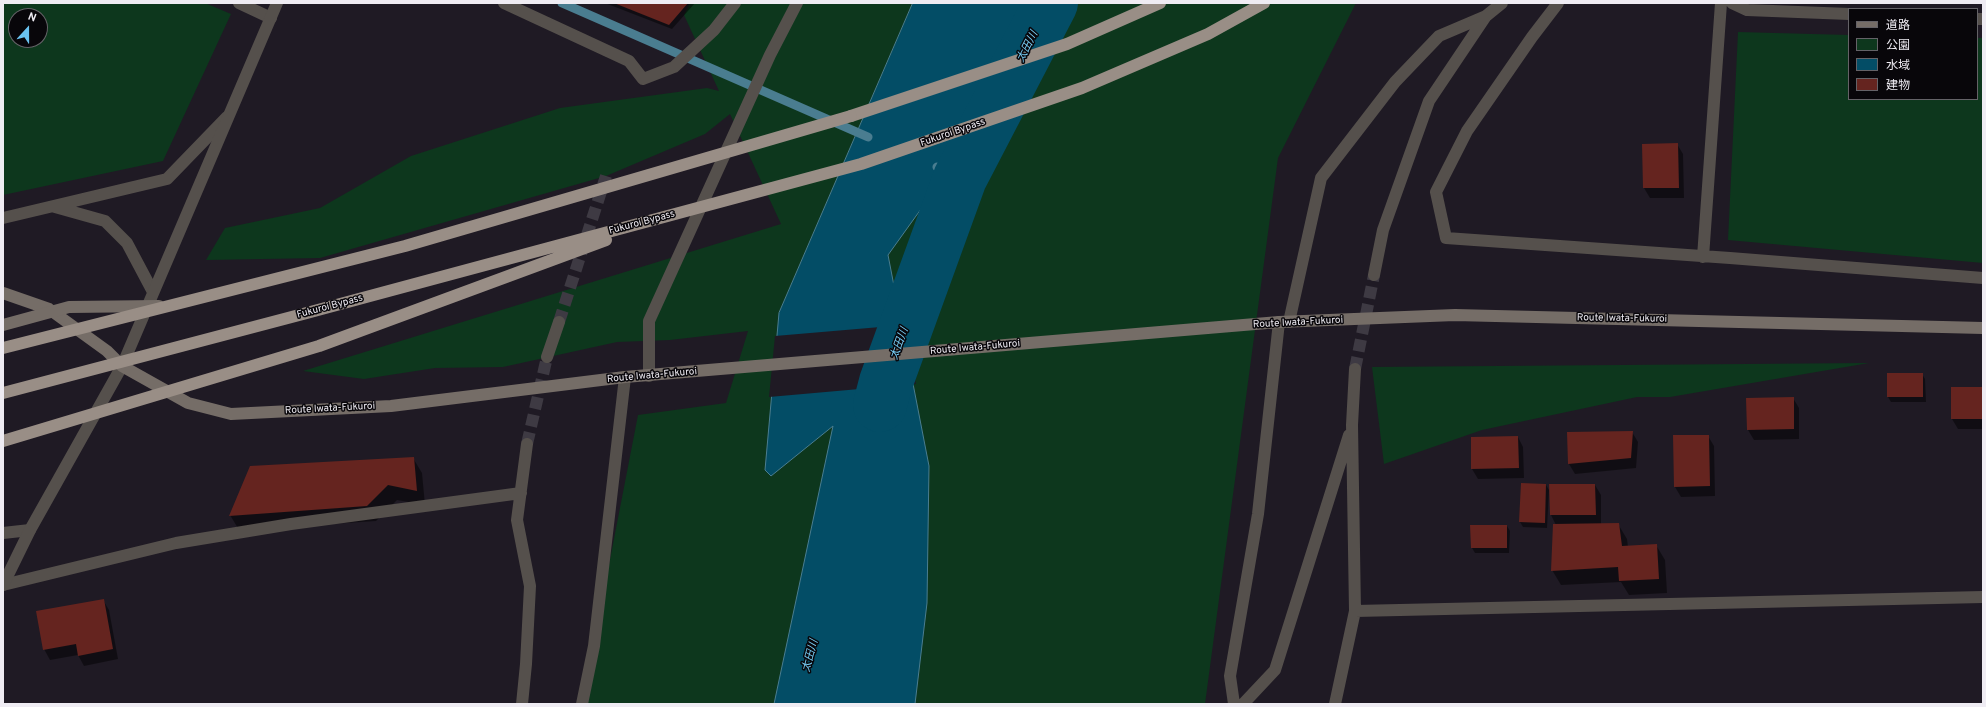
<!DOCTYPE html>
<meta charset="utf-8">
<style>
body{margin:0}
#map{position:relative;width:1986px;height:707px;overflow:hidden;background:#1f1a24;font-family:Overpass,"Noto Sans JP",sans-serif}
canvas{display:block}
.frame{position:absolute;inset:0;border:4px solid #efecf3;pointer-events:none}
.legend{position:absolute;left:1848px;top:8px;width:130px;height:92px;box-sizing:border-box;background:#08060a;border:1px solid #646267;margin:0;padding:5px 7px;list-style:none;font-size:12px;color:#efecf3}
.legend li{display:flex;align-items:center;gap:8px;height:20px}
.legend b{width:20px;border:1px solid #646267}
.north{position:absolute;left:8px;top:8px;width:40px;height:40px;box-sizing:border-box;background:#08060a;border:1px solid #646267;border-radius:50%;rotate:21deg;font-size:11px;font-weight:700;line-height:16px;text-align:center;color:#efecf3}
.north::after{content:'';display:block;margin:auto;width:14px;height:18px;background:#6ac3f1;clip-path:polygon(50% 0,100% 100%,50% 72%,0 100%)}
</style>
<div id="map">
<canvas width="1986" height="707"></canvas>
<div class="frame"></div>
<ul class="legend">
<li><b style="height:5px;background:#756d67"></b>道路</li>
<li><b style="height:11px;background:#0d371d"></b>公園</li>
<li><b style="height:11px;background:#034d66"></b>水域</li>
<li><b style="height:11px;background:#65241f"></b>建物</li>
</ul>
<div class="north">N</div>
</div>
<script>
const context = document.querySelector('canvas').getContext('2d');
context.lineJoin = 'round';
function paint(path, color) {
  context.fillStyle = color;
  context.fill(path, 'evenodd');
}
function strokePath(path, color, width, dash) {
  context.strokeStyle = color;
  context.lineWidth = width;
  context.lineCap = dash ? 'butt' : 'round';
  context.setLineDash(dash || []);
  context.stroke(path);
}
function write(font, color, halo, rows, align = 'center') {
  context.font = font + ' Overpass,"Noto Sans JP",sans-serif';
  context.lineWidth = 3;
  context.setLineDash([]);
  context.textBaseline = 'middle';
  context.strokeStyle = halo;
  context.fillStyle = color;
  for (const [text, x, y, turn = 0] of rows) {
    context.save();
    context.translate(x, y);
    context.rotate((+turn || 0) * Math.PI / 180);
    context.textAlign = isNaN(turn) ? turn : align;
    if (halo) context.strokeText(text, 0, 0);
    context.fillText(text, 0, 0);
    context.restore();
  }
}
const green = new Path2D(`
 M3,3H205L231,14L163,161L3,195ZM16,16H40V40H16Z
 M690,3H1356L1278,158L1205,704H582L638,415L726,403L748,331L670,340L617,342L503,367L435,368L364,379L303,371L781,224L730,114L705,134L606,176L320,258L206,260L225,228L320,208L411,156L560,108L707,88L719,91L684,15Z
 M1738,32L1849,35V99H1977V38H1983V263L1728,240Z
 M1869,363L1670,397H1637L1482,430L1384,464L1372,367Z`);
const water = new Path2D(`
 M913,3H1069L888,255L929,466L927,603L915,704H774L833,426L771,476L765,470L779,313Z`);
const pier = new Path2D(`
 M904,325L916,384L769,397L775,336Z`);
const shadow = new Path2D(`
 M605,3H695L672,29Z
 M1677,144L1683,154L1684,198H1650L1644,188Z
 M1922,374L1925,379L1926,402H1891L1888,397Z
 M1952,388H1983V429H1958L1952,419Z
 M1793,398L1799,408V439L1754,440L1748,430Z
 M1632,432L1638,442L1636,468L1575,474L1569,464Z
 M1674,436H1708L1714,446L1715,496L1681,497L1675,487Z
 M1518,437L1523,447L1524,478L1478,479L1472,469Z
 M413,458L422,473L425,505L397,500L376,521L239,530L230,515Z
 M1546,485L1549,490L1547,528L1523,527L1520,522Z
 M1550,485H1595L1601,495V524H1618L1627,539L1628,547L1656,545L1665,560L1667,593L1629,595L1621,582L1561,585L1552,570L1556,525L1551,515Z
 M1471,526H1507L1510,531L1509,553H1475L1472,548Z
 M103,600L109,610L118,659L84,666L78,655L50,660L44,649Z`);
const stream = new Path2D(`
 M562,3L868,137
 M937,167L960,178`);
const river = new Path2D(`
 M880,405L886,382L960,178L1051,3`);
const building = new Path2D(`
 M614,3H688L669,25Z
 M1678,143L1679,188H1643L1642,144Z
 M1887,373H1923V397H1887Z
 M1951,387H1983V419H1951Z
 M1794,397V429L1747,430L1746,398Z
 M1633,431L1631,458L1568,464L1567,432Z
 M1673,435H1709L1710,486L1674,487Z
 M1518,436L1519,468L1471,469V437Z
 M414,457L417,491L388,485L367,506L229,516L250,466Z
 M1521,483L1546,484L1545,523L1519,522Z
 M1549,484H1595L1596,515H1550Z
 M1619,523L1622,546L1657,544L1659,579L1619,581L1618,567L1551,571L1553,524Z
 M1470,525H1507V548H1471Z
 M104,599L113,649L78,656L76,644L43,650L36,611Z`);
const minorTunnel = new Path2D(`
 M559,322L606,176
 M1355,369L1374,275
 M527,444L547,357`);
const minor = new Path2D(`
 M239,3L271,18
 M504,3L629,61L643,79L674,67L714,30L735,3
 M1558,3L1532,37L1467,131L1436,192L1446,238L1730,258L1983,278
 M1732,3L1747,10L1849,14
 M1977,19H1983
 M55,207L105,221L127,243L153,292
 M3,218L167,179L227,117
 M1703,257L1721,3
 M1374,275L1383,230L1429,101L1486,16
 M1289,322L1321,178L1395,82L1439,36L1486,16L1502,3
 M547,357L559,322
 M649,376V321L770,55L797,3
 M3,533L30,530
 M3,585L176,543L291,524L521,493
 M1355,611L1983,597
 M522,704L526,664L530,586L517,520L527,444
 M582,704L594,646L625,377
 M1234,704L1230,676L1258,514L1279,322
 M1243,704L1275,670L1349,435
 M1335,704L1355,611L1352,425L1355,369`);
const tertiary = new Path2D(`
 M3,585L30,530L122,366L277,3`);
const secondary = new Path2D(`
 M3,293L49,309L107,351L122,366L188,403L231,414L391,406L625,377L1279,322L1455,315L1983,328`);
const trunk = new Path2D(`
 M851,116L1067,44L1160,3`);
const secondaryBridge = new Path2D(`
 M3,325L69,307L159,306`);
const trunkBridge = new Path2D(`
 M3,348L405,246L851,116
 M3,393L303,314L861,164L1082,88L1208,34L1264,3
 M3,441L319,346L606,240`);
const streetNames = [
 ["Fukuroi Bypass",953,133,-19],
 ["Fukuroi Bypass",642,223,-15],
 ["Fukuroi Bypass",330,307,-15],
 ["Route Iwata-Fukuroi",1622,319,1],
 ["Route Iwata-Fukuroi",1298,323,-3],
 ["Route Iwata-Fukuroi",975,348,-5],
 ["Route Iwata-Fukuroi",652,376,-5],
 ["Route Iwata-Fukuroi",330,409,-3]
];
const waterNames = [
 ["太田川",1028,47,-63],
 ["太田川",900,344,-70],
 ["太田川",811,656,-75]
];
paint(green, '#0d371d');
paint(water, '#034d66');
strokePath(water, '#4a7d90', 1);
paint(pier, '#1f1a24');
paint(shadow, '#0007');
strokePath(stream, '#4a7d90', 9);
strokePath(river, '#034d66', 54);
paint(building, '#65241f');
strokePath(minorTunnel, '#3e3a43', 12, [12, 6]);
strokePath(minor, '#55504c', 12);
strokePath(tertiary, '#55504c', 12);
strokePath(secondary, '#756d67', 12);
strokePath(trunk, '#998e86', 12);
strokePath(secondaryBridge, '#756d67', 12);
strokePath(trunkBridge, '#998e86', 12);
write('10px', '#efecf3', '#08060a', streetNames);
write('italic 11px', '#77cdf5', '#08060a', waterNames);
</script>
